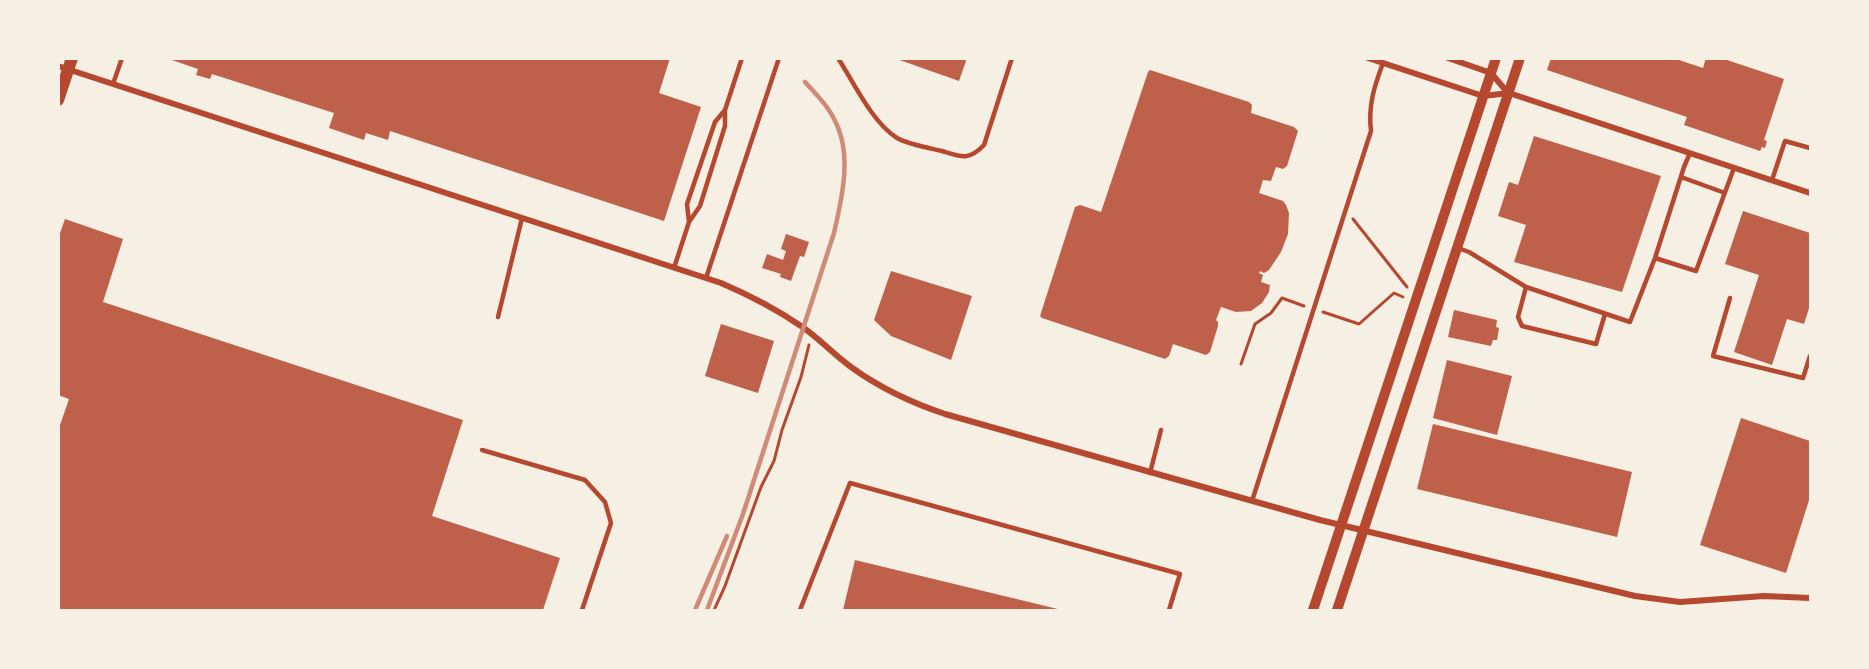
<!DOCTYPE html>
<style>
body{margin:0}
#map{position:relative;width:1869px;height:669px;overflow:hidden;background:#f6efe4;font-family:Figtree,sans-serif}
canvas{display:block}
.frame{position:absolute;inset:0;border:60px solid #f6efe4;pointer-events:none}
</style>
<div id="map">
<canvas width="1869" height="669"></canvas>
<div class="frame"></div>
</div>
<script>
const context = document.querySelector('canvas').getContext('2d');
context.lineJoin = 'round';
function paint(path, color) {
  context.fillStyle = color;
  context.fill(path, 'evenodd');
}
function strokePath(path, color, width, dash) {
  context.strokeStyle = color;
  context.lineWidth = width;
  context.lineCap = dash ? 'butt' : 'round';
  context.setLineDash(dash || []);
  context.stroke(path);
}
const building = new Path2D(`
 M166,58H670L659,93L701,107L664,221L390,131L388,140L366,133L364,140L329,128L334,113L212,74L210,79L196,75L198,69Z
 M894,58H967L959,81Z
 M1551,58H1673L1703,68L1706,58H1721L1784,79L1764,140L1767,141L1765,148L1762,147L1760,151L1684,125L1687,117L1547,70Z
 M1150,70L1249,102L1252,105L1251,113L1294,127L1298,131L1287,166L1283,169L1276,167L1271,181L1263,180L1259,193L1283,201L1286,205L1289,213L1288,234L1281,252L1269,270L1264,273L1260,271L1259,273L1263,275L1261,282L1270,285L1269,292L1262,303L1251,311L1236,312L1221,307L1216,320L1218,322V326L1210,352L1206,355L1173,344L1169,356L1165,359L1042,318L1040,316L1075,207L1080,205L1101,212L1148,72Z
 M1534,136L1661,176L1622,292L1514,262L1526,225L1498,216L1509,182L1518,185Z
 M1743,211L1810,233V305L1804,324L1787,319L1772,365L1734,352L1759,275L1725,264Z
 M65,219L123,239L103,302L463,420L432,516L560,558L543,610H58V431L69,399L58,395V239Z
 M786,234L809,242L804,257L800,256L791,281L780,277L781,274L762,268L767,254L783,260L786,251L781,249Z
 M891,271L972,296L951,360L891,336L874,320Z
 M1454,310L1497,320L1496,327L1499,328L1497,340H1493L1491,346L1448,337Z
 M721,324L774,341L758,393L705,376Z
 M1447,360L1512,376L1497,435L1433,418Z
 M1741,418L1810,441V497L1786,573L1700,545Z
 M1433,424L1632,472L1617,537L1417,489Z
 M855,560L1062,610H843Z`);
const path = new Path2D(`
 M1353,219L1407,287
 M1323,312L1359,324L1394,293L1403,297
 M1241,364L1255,324L1271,313L1282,298L1304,306
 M714,610L725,586L761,487L774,461L782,430L801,377L809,345`);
const service = new Path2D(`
 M838,58C854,83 872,122 897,138C907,144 929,148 942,151C961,157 969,161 984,145L1012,58
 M113,84L122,58
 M1690,153L1684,167L1655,258L1696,271L1734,168
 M1681,177L1725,193
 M1772,180L1785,141L1810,148
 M689,222L687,204L715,122L725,110
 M1458,248L1469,252L1526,287L1630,322L1655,258
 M674,268L689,222L700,206L725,126V110L742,58
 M706,278L779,58
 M1526,287L1518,317L1522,326L1596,344L1605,314
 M1730,298L1713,356L1803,378L1810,356
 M498,317L522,218
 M482,450L585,480L605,502L611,523L582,610
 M1150,473L1161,430
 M1252,501L1371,131C1368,106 1374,87 1383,63
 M800,610L850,483L1180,574L1169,610`);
const minor = new Path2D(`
 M1368,58L1483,96L1509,93L1810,193
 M1448,58L1491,73L1508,93
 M58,66L721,283C749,295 776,309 801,326C819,338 834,355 851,367C880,388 912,403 945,414L1320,520L1635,596L1680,602L1764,596L1810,598`);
const tertiary = new Path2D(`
 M1313,610L1496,58
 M1337,610L1520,58`);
const secondary = new Path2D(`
 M58,100L72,58`);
const rail = new Path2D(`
 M695,610L727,536
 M707,610L743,514L834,233C842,198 852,156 836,123C829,107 816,94 805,82`);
paint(building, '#bf614a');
strokePath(path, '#b5482f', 3);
strokePath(service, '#b5482f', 4.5);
strokePath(minor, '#b5482f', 6);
strokePath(tertiary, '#b5482f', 10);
strokePath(secondary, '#b5482f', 12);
strokePath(rail, '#cf8b77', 4.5);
</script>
